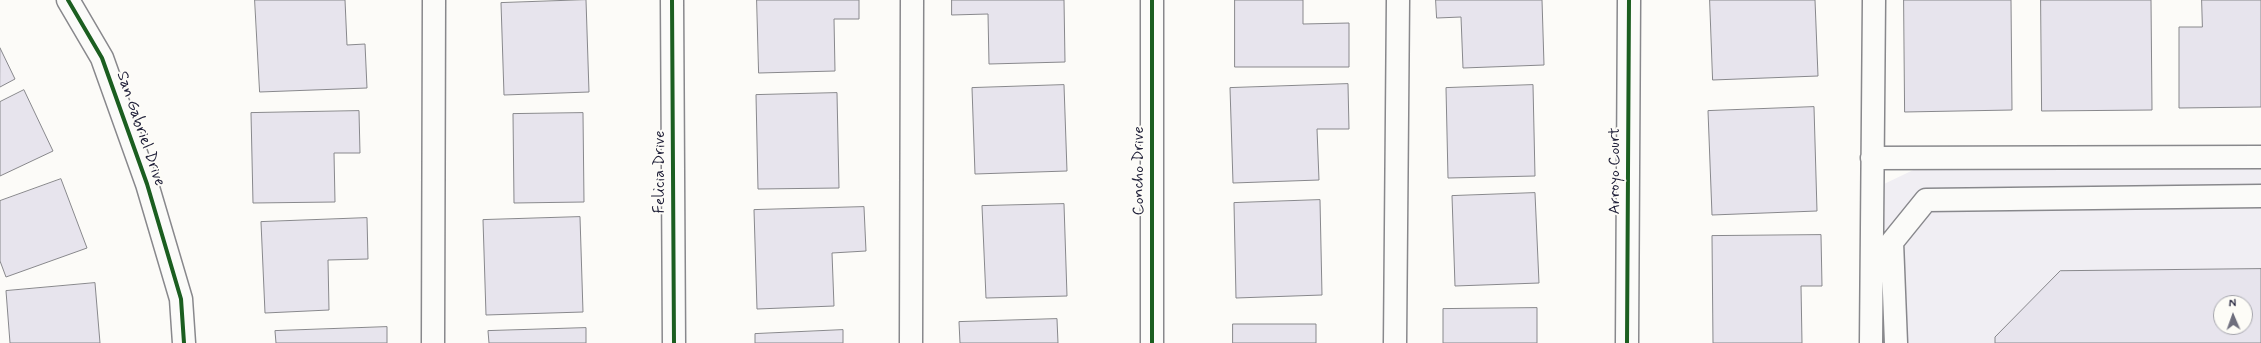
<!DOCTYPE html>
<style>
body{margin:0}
#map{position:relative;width:2261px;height:343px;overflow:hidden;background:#fcfbf8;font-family:Mynerve,sans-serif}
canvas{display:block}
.north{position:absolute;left:2213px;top:295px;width:40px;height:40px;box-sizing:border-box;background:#fdfcf7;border:1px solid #a5a5ac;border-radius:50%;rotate:358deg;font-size:11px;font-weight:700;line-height:16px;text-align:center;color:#22223b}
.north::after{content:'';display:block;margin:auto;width:14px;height:18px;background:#6e6e7d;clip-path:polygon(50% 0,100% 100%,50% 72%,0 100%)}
</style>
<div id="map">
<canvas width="2261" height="343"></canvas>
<div class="north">N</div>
</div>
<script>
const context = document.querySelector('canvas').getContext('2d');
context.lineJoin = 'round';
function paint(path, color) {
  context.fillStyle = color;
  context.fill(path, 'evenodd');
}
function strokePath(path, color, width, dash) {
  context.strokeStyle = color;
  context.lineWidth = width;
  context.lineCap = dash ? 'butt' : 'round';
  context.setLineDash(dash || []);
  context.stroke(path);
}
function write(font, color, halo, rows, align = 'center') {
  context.font = font + ' Mynerve,sans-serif';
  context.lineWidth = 4;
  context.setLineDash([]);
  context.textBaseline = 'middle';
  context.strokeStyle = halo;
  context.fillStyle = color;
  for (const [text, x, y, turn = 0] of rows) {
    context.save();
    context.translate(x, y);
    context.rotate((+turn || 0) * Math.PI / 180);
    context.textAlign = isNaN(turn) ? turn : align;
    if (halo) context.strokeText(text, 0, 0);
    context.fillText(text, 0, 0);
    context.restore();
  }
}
const built = new Path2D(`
 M1928,163H2261V343H1876L1875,207L1884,184ZM2221,303H2245V327H2221Z`);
const building = new Path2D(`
 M255,0H345L347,45L365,44L367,88L260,92Z
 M586,0L589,92L504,95L501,3Z
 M757,0H859V19H834L835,71L759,73Z
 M952,0H1064L1065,62L989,64L988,14L952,15Z
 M1235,0H1303V24L1349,23V67H1235Z
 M1436,0H1542L1544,65L1463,68L1461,17L1437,18Z
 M1710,0H1815L1818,76L1713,80Z
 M1904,0H2011L2012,110L1905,112Z
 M2041,0H2151L2152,110L2042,111Z
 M2202,0H2261V107L2179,108V27H2202Z
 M0,48L15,79L0,87Z
 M1348,84L1349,129H1317L1319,180L1233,183L1230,88Z
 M1064,85L1067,171L975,174L972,88Z
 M1533,85L1535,176L1448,178L1446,88Z
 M24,90L53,151L0,176V102Z
 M837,93L839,188L758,189L756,95Z
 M1814,107L1817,211L1712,215L1708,111Z
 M359,111L360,153H334L335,202L253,203L251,113Z
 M583,113L584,202L514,203L513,114Z
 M61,179L87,248L6,277L0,261V201Z
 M1535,193L1539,283L1455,286L1452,196Z
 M1320,200L1322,295L1236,298L1234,203Z
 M1064,204L1067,296L986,298L982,206Z
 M864,207L866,251L832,253L834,306L757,309L754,210Z
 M580,217L583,312L486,315L483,220Z
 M367,218L368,259L328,260L329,310L265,313L261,222Z
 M1821,235L1822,286H1801L1802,343H1713L1712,236Z
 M2261,269V343H1995V337L2060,271ZM2221,303H2245V327H2221Z
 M95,283L100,343H10L6,291Z
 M1537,308V343H1443V309Z
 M1057,319L1058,343H960L959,322Z
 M1233,324H1316V343H1233Z
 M387,327V343H276L275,331Z
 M586,328V343H489L488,331Z
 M843,330V343H755V334Z`);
const minor = new Path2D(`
 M68,0L102,58L147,184L181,299L184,343
 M672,0L674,343
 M1872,158L2261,157
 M433,343L434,0
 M911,343L912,0
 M1152,343V0
 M1395,343L1398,0
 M1627,343L1629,0
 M1871,343L1874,0
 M1896,343L1892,242L1926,200L2261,196`);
const cycleway = new Path2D(`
 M68,0L102,58L147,184L181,299L184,343
 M672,0L674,343
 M1152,343V0
 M1627,343L1629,0`);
const streetNames = [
 ["San Gabriel Drive",140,129,71],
 ["Concho Drive",1140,171,-90],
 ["Arroyo Court",1616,171,-90],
 ["Felicia Drive",661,172,-90]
];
paint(built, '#f0eef3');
paint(building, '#e7e4ed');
strokePath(building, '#88888c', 1);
strokePath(minor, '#88888c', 25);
strokePath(minor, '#fbfbf9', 22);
strokePath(cycleway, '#1b5e20', 4);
write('16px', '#22223b', '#fdfcf7', streetNames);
</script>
